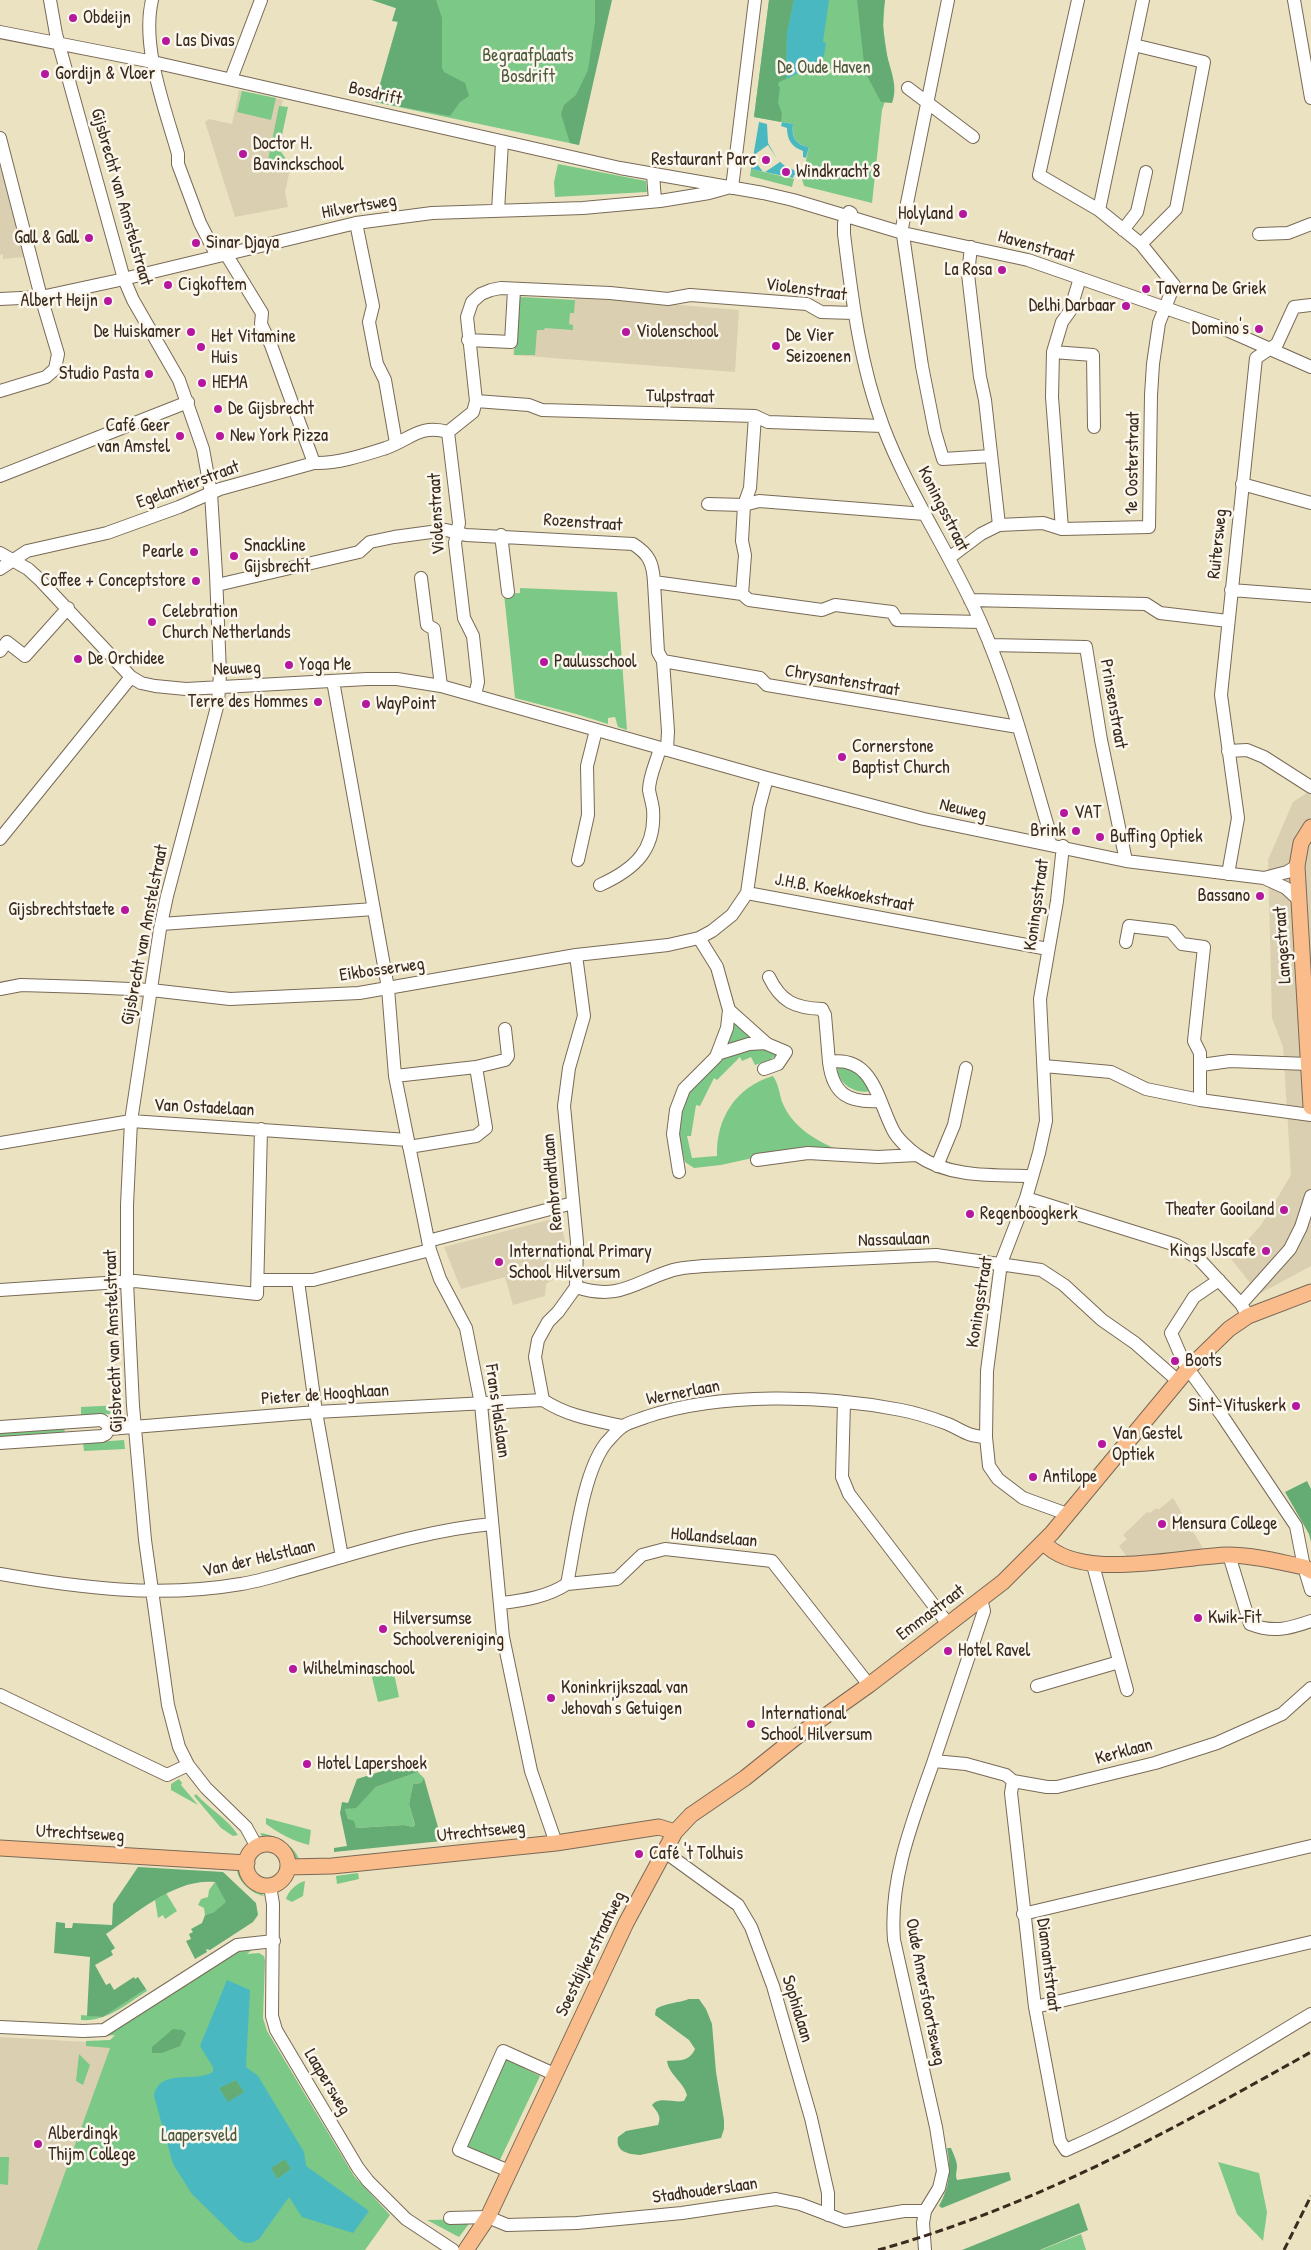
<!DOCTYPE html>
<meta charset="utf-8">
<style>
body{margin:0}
canvas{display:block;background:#ebe2c1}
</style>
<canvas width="1311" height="2250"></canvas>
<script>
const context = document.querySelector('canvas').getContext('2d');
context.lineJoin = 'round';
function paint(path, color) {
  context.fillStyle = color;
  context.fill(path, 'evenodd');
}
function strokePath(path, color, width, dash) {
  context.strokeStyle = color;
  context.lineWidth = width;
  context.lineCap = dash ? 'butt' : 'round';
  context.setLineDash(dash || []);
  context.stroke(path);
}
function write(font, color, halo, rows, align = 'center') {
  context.font = font + ' "Patrick Hand",sans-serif';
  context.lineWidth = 5;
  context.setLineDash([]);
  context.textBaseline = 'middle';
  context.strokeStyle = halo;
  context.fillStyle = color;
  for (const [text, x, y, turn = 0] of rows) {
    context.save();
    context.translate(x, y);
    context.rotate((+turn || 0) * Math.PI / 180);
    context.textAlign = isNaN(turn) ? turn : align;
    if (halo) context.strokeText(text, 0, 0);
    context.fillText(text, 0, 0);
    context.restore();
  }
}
const built = new Path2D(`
 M239,90L283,100L268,165L290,170L285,192L288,207L235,217L205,122L209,119L232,124Z
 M0,166L8,195L24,257L3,259V254L0,255Z
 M517,296L574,300L575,296L739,310L735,372L513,355Z
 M1311,790V1266L1259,1294L1231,1259L1261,1225L1291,1175L1283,1047L1272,1018L1268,860L1293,802Z
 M560,1217L567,1252L548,1258L553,1280L546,1284L545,1296L513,1305L505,1277L461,1289L444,1247Z
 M1173,1498L1204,1550L1127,1557L1119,1546L1127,1539L1123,1535L1147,1512L1149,1513L1157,1508L1158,1510Z
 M0,2037L87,2042L113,2040L38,2250H0Z`);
const green = new Path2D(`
 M372,0H611L579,145L375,102L401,10Z
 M769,0H885L883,26L891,84L882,110L872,203L804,186L802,179L809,147C795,144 792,137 793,124L754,117Z
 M242,91L276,98L271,120L237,112Z
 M279,106L288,107L279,149L291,166L268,160Z
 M558,164L646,181L647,192L555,197L554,182Z
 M751,169L794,179L792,187L750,176Z
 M518,297L575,300L574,313H570L569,324L573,325V330L545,328L544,330H537L535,355H514Z
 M520,588L617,592L627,730L618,727L615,717L608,718V724L576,714L515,698L504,594L520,593Z
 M734,1022L758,1040L738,1041L727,1044Z
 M774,1049L776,1055L770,1060L755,1065L751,1057L742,1061L740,1057L717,1080L714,1078L700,1106L696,1105L691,1136H687L692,1158L717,1156C716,1118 736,1087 773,1076C779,1085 779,1092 782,1102C792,1126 813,1139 836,1149L757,1157L721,1165L694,1168L685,1162L679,1140L681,1108L686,1095L705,1070L732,1051Z
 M838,1064C852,1064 865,1079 872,1090C858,1097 833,1082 838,1064Z
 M121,1405L122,1413L81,1416V1407Z
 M64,1427L65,1434L0,1439V1431Z
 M124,1440L125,1449L84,1451L83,1443Z
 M392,1664L399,1697L378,1702L370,1669Z
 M418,1772L424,1778L421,1783L413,1784L409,1804L415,1826L413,1827L404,1825L356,1828L348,1819L345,1809L356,1807L376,1787Z
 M179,1779L182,1783L181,1785L198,1805L171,1790V1784Z
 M196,1794C209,1809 227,1818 238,1835L233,1836L221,1828L194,1796Z
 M266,1818L311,1830L309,1845C293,1841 280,1834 266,1824Z
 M262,1833C276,1836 294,1845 299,1859C290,1858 289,1851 283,1846C276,1840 267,1840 260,1834Z
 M237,1869L243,1872L264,1896C252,1894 237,1881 237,1869Z
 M358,1873L359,1879L337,1884L336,1876Z
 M305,1881L303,1896L292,1902L286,1899C288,1891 297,1883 305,1881Z
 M215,1882L227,1902L214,1912L205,1915L204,1908L198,1905L201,1899L208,1897L209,1890Z
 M166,1893L177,1911L165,1919L163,1915L158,1918L155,1900Z
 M253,1949L247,1954L259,1953L264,1956L265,1961L263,2018L267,2031L354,2176L390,2215L365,2250H37L110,2048L86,2046V2041L110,2040L115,2035L87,2038V2036L236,1952Z
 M146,1989L147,1991C126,2004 107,2022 81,2020V2015L103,2017Z
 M79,2054L90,2065L83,2085L76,2081Z
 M504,2058L540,2076L499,2162L465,2147Z
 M0,2157H9L8,2185L0,2184Z
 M1218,2162L1259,2173L1267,2212L1263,2241L1237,2214Z
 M471,2219L472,2220L459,2237L427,2220Z
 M1081,2234L1086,2250H1041Z`);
const forest = new Path2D(`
 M372,0H436L442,18V68L444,72L465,83L469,96L460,102L450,116L375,102L398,22L392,21L396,8Z
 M595,0H612L579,145L570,143L561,114L564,105L576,95L588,70L595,23Z
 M769,0H794L787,33L786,79L779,82L778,86L780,87L778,102L782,114L781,122L754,117Z
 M857,0H885C882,17 883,33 886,50C889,68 899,85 892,103L881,102L865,72Z
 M1307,1481L1311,1489V1542L1309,1534L1285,1492Z
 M417,1760L418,1772L376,1787L356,1808L345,1809L348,1819L354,1821L356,1828L404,1825L413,1827L415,1825L409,1804L413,1784L421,1783L424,1778L442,1841L334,1852V1848L347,1846L340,1813L342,1802L348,1803L357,1779Z
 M138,1867L223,1872L256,1903L258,1915L253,1922L210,1950L206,1949L207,1952L195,1959L186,1941L191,1939L189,1934L193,1932L191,1929L202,1923L205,1915L214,1912L226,1902L215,1882C175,1878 137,1913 106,1934L115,1948L111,1951L113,1955L95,1965L106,1985L110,1983L114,1990L134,1977L135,1979L138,1977L146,1989L103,2017L87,2016L90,1957L54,1953L56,1922L65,1923V1928H72L73,1923L112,1925L113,1904Z
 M689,1999H699L706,2009L712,2024L716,2072L724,2120V2129L721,2138L640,2155C628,2154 615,2152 618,2137L626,2131L658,2125C662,2116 657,2112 652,2105C659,2096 673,2103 684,2101L687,2095C683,2081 669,2075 667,2061C680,2060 689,2062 695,2049L689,2040L655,2015L656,2009C665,2003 679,2003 689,1999Z
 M173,2029L182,2030L186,2033L180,2046L162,2053H152V2047Z
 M236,2080L244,2092L228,2103L219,2088Z
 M947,2148H951C953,2153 957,2161 957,2166C957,2172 955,2174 957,2180L1009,2172L1011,2180L942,2208L939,2206C950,2186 951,2170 947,2148Z
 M285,2159L291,2169L277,2179L271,2168Z
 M1079,2203L1088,2230L1040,2250H962Z`);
const water = new Path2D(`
 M794,0H829L823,42L826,43L823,61L786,79L787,33Z
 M759,122L767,124L768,143L777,159L768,145L754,155L753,158L763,172H765L780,162L778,160L786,167L799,172L798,176L794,175L793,178L751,169Z
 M782,122L793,124C791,137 796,145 809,147L806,158L803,157V151C792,147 787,140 787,128L781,126Z
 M227,1980L250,1990L246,2067L258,2076L304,2152L306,2166L369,2211L353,2233L302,2217L289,2197L259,2239C251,2244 247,2244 239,2240L192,2194L173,2164L154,2096C159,2068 194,2083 213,2072V2067L200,2046ZM236,2080L244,2092L228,2102L219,2088ZM285,2159L291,2169L277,2179L271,2168Z`);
const minor = new Path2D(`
 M50,0L56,34L124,279L133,300L179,380L203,449L211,493L216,574L220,674L218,703L167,896L160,929L131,1121L127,1205V1282L133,1406L145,1540L168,1705L179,1747L188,1765L206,1788L246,1827L257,1847
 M152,0C141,47 165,108 178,154V164L200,223L217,256
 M948,0L902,228L922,366L935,432L943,459L991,456
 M1294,0L1311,98
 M0,32L153,62L620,168L763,193L793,200L903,233L1028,260L1220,327L1311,367
 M1134,45L1204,62L1176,209L1141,244
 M231,79L261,0
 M908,88L973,137
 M0,138L41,297L58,354L55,369L46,377L0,391
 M653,174L655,201
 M732,188L755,0
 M1099,210L1143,0
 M498,211L502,142
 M851,213L849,212L844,223V234C852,299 860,365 883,426C909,495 952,556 981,623C1010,689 1028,759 1048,827V839L1051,844
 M356,223L373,306L369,322L377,364L385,380L396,443
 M1123,230L1137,212L1146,172
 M1259,234L1288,233L1311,224
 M971,247L968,274L980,377L985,400L999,525
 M226,254L262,313L261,324L271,345L314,463
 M0,299L41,297L115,281L356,223L432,213L583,208L660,201L709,193L727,188
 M468,340L511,342L514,290
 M1053,352L1093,355L1094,427
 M476,401L529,405L542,410L755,416L768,422L883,426
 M0,476L188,402
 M1242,484L1311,503
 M708,504L744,505L759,501L925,514
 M1062,529L1052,397L1053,352L1062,322L1070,311L1080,278
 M501,535L508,592
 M0,553L28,569L39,579L131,677L141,683L155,686L186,689L367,679H397L441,686L767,778L924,819L1126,861L1264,878L1286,888L1299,900
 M949,558L981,534L999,525L1043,523L1062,529L1149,527L1151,395L1153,364L1159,323L1174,285L1141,244L1099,210L1039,175L1078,0
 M0,569L27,551L107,533L179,507L220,489L314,463C337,464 364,455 386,448C411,439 420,424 448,432
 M421,578L427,625L434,629L441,686
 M654,582L658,652L663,661L668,731L667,750
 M217,585L359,552L370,542L394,537L446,530L466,535L633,544C649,554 653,563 654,582L742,594L749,600L822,610L835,605L892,612L897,620L980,622
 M1231,590L1311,596
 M742,594L745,555L742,541L744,505L750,488L755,416
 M970,600L1146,604L1160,613L1228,621
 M990,645L1086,647L1101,740L1126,861
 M0,651L7,642L25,656L68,608
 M663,661L760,678L767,685L1018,727
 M333,681L388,988L395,1076L430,1250L440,1279L466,1328L481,1404L503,1637L531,1771L556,1843
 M475,695L478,682L473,636L464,618L455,543L459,523L448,432L473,412L476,401L467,317L472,302L481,294L491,290L501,288L610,293L668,299L690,295L807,304L821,312L854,313
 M1228,751L1247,750L1264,757L1311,787
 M0,839L131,677
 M1063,846L1057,901L1040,999L1046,1121L1039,1153L1026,1198L1001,1263L987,1371L986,1437L989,1466L998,1479L1023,1498L1067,1514
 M578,860L588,815L587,766L596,730
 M1228,874L1238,818L1221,695L1256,358L1277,344L1294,307L1311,305
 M1264,878L1287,872L1297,866
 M600,885C635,869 656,850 653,809C652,802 650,796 649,790C649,776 657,761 660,748
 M747,893L1048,949
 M161,924L374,909
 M1126,942L1129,926L1171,931L1182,944L1204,947L1194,1041L1200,1053V1100
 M576,955L584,1016L569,1068L564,1106L577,1242L576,1287L558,1312L548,1322L538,1340L535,1357L543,1400C567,1416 594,1420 622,1426
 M769,977C781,1002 795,1008 822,1009L825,1015L829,1062
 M0,989L21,985L86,987L151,990L230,999L359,993L576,955L668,945L699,938L712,931L732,915L747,893L759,808L767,778
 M729,1010L767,1044L786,1052L778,1064L764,1069
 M717,1054L749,1044L766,1043
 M1201,1065L1230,1061L1308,1064
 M1044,1066L1111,1072L1146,1089L1200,1100L1311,1115
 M476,1067L505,1060L508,1056L505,1029
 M395,1076L476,1067L486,1128L476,1136L409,1147
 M880,1101C849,1103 833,1095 829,1062C873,1055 877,1099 893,1130C897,1138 908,1149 917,1155C949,1178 994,1175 1032,1176
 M0,1143L131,1121L408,1140
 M757,1160L808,1153L878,1157L917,1155
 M937,1166L954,1125L966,1068
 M679,1172L673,1134L676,1110L684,1089L716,1057L727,1028L729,1010L717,967L699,938
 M1026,1198L1176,1245L1199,1259L1241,1304L1248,1316
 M428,1241L573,1203
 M259,1280H313L430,1250
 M1219,1280L1194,1297L1171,1333L1184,1363L1223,1417L1296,1526L1304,1567L1311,1590
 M298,1281L316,1412L342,1557
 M576,1287C620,1301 634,1282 673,1270C683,1267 694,1267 704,1266L936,1255L1041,1270L1064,1285L1102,1320L1135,1343L1178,1381
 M0,1290L135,1281L257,1294L261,1129
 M1241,1304L1290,1249L1301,1227L1311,1196
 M844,1402L842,1477L849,1494L948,1624
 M0,1427L101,1420L106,1423L109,1429
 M0,1443L102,1436L106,1434L109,1429L316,1412L543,1400
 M1229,1555L1250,1624C1273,1633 1288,1629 1311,1621
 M1093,1565L1127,1690
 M0,1574C80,1588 160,1598 241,1584C261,1581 281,1574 300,1569C363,1551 427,1530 492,1524
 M567,1584L617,1579L642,1555L665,1549L772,1561L869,1685
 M502,1603C525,1600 547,1597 567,1584C575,1546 582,1474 606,1443C611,1438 616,1431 622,1427C628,1422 639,1420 646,1417C719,1392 826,1395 901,1410C917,1413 932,1418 948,1424C964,1431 966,1436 986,1437
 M1037,1686L1119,1662
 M0,1695L167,1775L188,1765
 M934,1761L966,1764L1006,1775L1013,1781L1047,1787H1057L1155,1763L1217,1743L1282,1714L1311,1688
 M1013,1781L1011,1793L1035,2007L1060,2141L1066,2150C1152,2113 1231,2062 1311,2014
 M665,1852L738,1905L751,1927L773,1986L811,2118L828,2193V2215
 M270,1886L273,1904L272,2016L276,2030L358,2168L368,2181L406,2219L453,2250
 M1023,1914L1311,1846
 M1035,2007L1311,1942
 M0,2027L83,2031L104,2030L237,1945L274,1941
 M509,2171L459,2150L503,2051L554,2074
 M450,2218L488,2217L507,2225L577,2223L682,2213L776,2199L800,2204L845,2221L904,2211H925
 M925,2250L923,2223L925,2211L939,2188L943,2171L936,2127L894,1940C889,1879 913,1820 933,1763C950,1712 967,1662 984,1611L981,1599`);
const major = new Path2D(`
 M1311,827L1301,843L1297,866L1311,1107
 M1043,1542C1079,1583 1179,1556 1228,1555C1253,1555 1279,1562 1304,1567L1311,1571
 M246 1865a21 21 0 1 1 42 0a21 21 0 1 1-42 0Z
 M0,1848L247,1863
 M288,1867L332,1866L556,1843L659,1827L675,1832
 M466,2250L488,2217L626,1923L675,1832L691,1815L745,1778L800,1734L869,1685L1003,1582L1052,1533L1188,1369L1229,1329L1248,1316L1311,1292`);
const rail = new Path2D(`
 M878,2250C1033,2207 1172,2130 1311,2052
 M1284,2250L1311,2196`);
const markers = [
 [73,18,5,"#b5179e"],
 [166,41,5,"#b5179e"],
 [45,74,5,"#b5179e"],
 [243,154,5,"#b5179e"],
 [766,160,5,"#b5179e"],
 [786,172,5,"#b5179e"],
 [963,214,5,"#b5179e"],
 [89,238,5,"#b5179e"],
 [196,243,5,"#b5179e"],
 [1002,270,5,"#b5179e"],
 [168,285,5,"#b5179e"],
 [1146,289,5,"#b5179e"],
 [108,301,5,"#b5179e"],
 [1126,306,5,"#b5179e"],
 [1259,329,5,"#b5179e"],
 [191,332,5,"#b5179e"],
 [626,332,5,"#b5179e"],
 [776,346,5,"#b5179e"],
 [201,347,5,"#b5179e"],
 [149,374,5,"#b5179e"],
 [202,383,5,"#b5179e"],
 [218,409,5,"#b5179e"],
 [180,436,5,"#b5179e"],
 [220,436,5,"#b5179e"],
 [194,552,5,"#b5179e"],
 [234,556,5,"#b5179e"],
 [196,581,5,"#b5179e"],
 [152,622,5,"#b5179e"],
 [78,659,5,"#b5179e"],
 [544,662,5,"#b5179e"],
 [289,665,5,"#b5179e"],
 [318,702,5,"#b5179e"],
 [366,704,5,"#b5179e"],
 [842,757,5,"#b5179e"],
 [1064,813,5,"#b5179e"],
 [1076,831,5,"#b5179e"],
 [1100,837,5,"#b5179e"],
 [1260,896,5,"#b5179e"],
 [125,910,5,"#b5179e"],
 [1284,1210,5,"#b5179e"],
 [970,1214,5,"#b5179e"],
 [1266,1251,5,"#b5179e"],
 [499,1262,5,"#b5179e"],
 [1175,1361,5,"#b5179e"],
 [1296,1406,5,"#b5179e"],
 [1102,1444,5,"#b5179e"],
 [1033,1477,5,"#b5179e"],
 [1162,1524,5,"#b5179e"],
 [1198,1618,5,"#b5179e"],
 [383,1629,5,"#b5179e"],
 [948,1651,5,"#b5179e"],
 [293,1669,5,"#b5179e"],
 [551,1698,5,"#b5179e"],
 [751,1724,5,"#b5179e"],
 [307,1764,5,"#b5179e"],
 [639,1854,5,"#b5179e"],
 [38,2144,5,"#b5179e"]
];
const poiNames = [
 ["Obdeijn",83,18],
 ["Las Divas",176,41],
 ["Gordijn & Vloer",55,74],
 ["Doctor H.",253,144],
 ["Bavinckschool",253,165],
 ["Restaurant Parc",756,160,"right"],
 ["Windkracht 8",796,172],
 ["Holyland",953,214,"right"],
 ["Gall & Gall",79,238,"right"],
 ["Sinar Djaya",206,243],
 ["La Rosa",992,270,"right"],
 ["Cigkoftem",178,285],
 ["Taverna De Griek",1156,289],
 ["Albert Heijn",98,301,"right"],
 ["Delhi Darbaar",1116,306,"right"],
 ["Domino's",1249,329,"right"],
 ["De Huiskamer",181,332,"right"],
 ["Violenschool",636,332],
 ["De Vier",786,336],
 ["Seizoenen",786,357],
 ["Het Vitamine",211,337],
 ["Huis",211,358],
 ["Studio Pasta",139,374,"right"],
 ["HEMA",212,383],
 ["De Gijsbrecht",228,409],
 ["Café Geer",170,426,"right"],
 ["van Amstel",170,447,"right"],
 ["New York Pizza",230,436],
 ["Snackline",244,546],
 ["Gijsbrecht",244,567],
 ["Pearle",184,552,"right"],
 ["Coffee + Conceptstore",186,581,"right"],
 ["Celebration",162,612],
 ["Church Netherlands",162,633],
 ["De Orchidee",88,659],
 ["Paulusschool",554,662],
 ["Yoga Me",299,665],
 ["Terre des Hommes",308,702,"right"],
 ["WayPoint",376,704],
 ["Cornerstone",852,747],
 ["Baptist Church",852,768],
 ["VAT",1074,813],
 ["Brink",1066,831,"right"],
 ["Buffing Optiek",1110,837],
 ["Bassano",1250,896,"right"],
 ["Gijsbrechtstaete",115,910,"right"],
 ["Theater Gooiland",1274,1210,"right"],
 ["Regenboogkerk",980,1214],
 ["Kings IJscafe",1256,1251,"right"],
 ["International Primary",509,1252],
 ["School Hilversum",509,1273],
 ["Boots",1185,1361],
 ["Sint-Vituskerk",1286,1406,"right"],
 ["Van Gestel",1112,1434],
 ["Optiek",1112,1455],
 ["Antilope",1043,1477],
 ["Mensura College",1172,1524],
 ["Kwik-Fit",1208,1618],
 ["Hilversumse",393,1619],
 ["Schoolvereniging",393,1640],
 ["Hotel Ravel",958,1651],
 ["Wilhelminaschool",303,1669],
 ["Koninkrijkszaal van",561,1688],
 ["Jehovah's Getuigen",561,1709],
 ["International",761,1714],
 ["School Hilversum",761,1735],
 ["Hotel Lapershoek",317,1764],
 ["Café 't Tolhuis",649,1854],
 ["Alberdingk",48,2134],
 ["Thijm College",48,2155]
];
const parkNames = [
 ["Begraafplaats",528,56],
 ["Bosdrift",528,77],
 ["De Oude Haven",824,68],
 ["Laapersveld",199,2136]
];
const streetNames = [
 ["Bosdrift",375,94,13],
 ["Gijsbrecht van Amstelstraat",121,197,74],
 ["Hilvertsweg",359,207,-10],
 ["Havenstraat",1036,247,16],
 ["Violenstraat",806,290,8],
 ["Tulpstraat",680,397,1],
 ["1e Oosterstraat",1133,463,-89],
 ["Egelantierstraat",188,485,-20],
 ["Koningsstraat",943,509,63],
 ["Violenstraat",437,514,-93],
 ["Rozenstraat",583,523,4],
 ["Ruitersweg",1218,544,-84],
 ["Neuweg",237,669,-3],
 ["Chrysantenstraat",842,681,10],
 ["Prinsenstraat",1113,704,80],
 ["Neuweg",963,810,13],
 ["J.H.B. Koekkoekstraat",844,893,11],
 ["Koningsstraat",1037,905,-82],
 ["Gijsbrecht van Amstelstraat",145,935,-79],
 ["Langestraat",1283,945,-94],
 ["Eikbosserweg",382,970,-8],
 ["Van Ostadelaan",204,1108,3],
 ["Rembrandtlaan",553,1182,-95],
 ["Nassaulaan",894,1240,-2],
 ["Koningsstraat",980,1302,-81],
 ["Gijsbrecht van Amstelstraat",114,1341,-92],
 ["Wernerlaan",683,1393,-11],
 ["Pieter de Hooghlaan",325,1395,-4],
 ["Frans Halslaan",497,1411,82],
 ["Hollandselaan",714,1538,5],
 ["Van der Helstlaan",259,1559,-13],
 ["Emmastraat",931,1613,-37],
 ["Kerklaan",1124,1752,-15],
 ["Utrechtseweg",481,1832,-6],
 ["Utrechtseweg",80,1834,3],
 ["Soestdijkerstraatweg",591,1954,-64],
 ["Diamantstraat",1048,1965,83],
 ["Oude Amersfoortseweg",925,1992,79],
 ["Sophialaan",797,2009,73],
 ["Laapersweg",327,2082,59],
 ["Stadhouderslaan",705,2191,-8]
];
paint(built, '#dad0b1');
paint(green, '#7bc887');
paint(forest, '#64ac74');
paint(water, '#49b8c1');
strokePath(minor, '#796a57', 14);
strokePath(major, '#796a57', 17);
strokePath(minor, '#fff', 12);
strokePath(major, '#fabc8b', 15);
strokePath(rail, '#3b2a1e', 3, [8, 4]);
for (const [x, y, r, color] of markers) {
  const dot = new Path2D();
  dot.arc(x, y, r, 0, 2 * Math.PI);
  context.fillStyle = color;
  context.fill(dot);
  strokePath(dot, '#fbf7ec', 2);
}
write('18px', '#3b2a1e', '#fbf7ec', poiNames, 'left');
write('18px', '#4e593e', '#fbf7ec', parkNames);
write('18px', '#3b2a1e', '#fbf7ec', streetNames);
</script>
